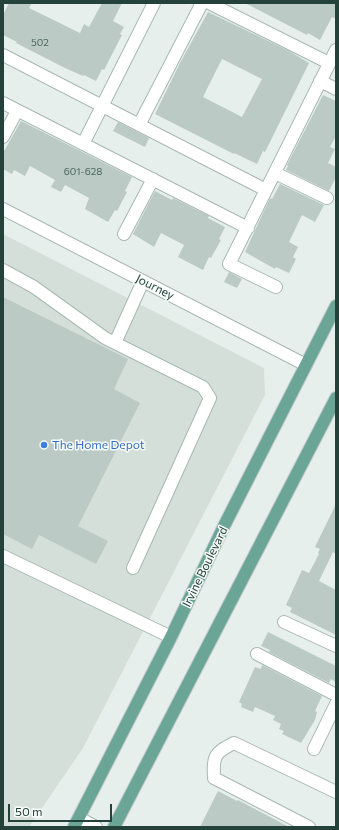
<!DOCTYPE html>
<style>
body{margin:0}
#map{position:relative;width:339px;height:830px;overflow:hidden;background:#e6efeb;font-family:Commissioner,sans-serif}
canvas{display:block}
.frame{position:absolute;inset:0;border:4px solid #24423a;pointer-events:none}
.scale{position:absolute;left:8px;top:804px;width:104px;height:18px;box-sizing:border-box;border:2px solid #24423a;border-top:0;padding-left:5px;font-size:12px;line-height:14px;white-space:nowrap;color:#24423a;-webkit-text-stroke:3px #f7fbf9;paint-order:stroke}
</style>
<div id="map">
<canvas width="339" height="830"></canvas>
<div class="frame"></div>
<div class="scale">50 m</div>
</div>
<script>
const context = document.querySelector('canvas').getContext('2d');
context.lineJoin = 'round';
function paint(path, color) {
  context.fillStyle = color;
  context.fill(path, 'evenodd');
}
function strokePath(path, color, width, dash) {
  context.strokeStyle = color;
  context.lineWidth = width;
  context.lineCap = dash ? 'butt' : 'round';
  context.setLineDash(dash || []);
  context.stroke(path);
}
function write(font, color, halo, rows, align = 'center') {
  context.font = font + ' Commissioner,sans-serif';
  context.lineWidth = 3;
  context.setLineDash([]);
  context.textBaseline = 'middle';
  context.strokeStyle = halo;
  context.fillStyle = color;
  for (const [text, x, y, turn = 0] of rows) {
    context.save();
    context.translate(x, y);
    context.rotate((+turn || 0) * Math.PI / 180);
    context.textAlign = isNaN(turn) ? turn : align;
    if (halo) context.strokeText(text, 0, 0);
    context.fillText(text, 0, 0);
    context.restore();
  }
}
const built = new Path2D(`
 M3,234L264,368L265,395L83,748L29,827H3Z`);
const building = new Path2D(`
 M9,3H32L29,8L80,33L84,24L89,27L102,3H122L113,21L124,27L120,34L122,35L104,70L102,69L96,81L84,75L83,76L65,68L16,43L17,42L3,35V15Z
 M245,3H336V19L332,17L320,40L308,33L307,35Z
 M208,12L289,51L309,63L268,146L265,152L263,151L257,164L234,153V154L155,114L180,63ZM222,59L262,79L242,117L203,97Z
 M323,95L336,101V136L330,147L335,149L328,163L336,167V177L329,191L286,170L288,166L287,165Z
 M21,121L132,177L125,191L127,192L117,211L115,210L108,222L85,209L89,198L65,185L61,192L51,187L55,180L30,166L25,176L14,170L12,174L3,169V153Z
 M118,122L149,138L145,147L113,131Z
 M280,184L324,205L315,222L302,215L289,242L298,247L293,257L296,259L289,273L276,267L275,269L245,252L270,198L272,199Z
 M155,191L172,200L173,198L209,216L208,218L225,227L219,239L221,240L211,258L209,257L203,270L178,257L184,245L161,233L154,247L133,234Z
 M229,272L242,279L237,288L224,282Z
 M3,297L128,359L114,389L140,403L78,526L108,541L96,564L39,535L32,549L3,534Z
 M336,504V554L333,552L319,581L336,590V635L290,612L292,608L286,605L302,570L309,573L319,554L318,553L320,549L315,547Z
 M268,632L336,666V682L331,679L329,683L269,652L270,650L261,646Z
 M262,665L322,696L315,711L317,712L315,720L301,743L282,734L284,731L279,729L281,724L273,720L275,716L255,707L253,712L241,707L242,704L239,702L255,667L261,669Z
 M218,791L237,801L238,800L289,827H200Z`);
const minor = new Path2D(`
 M209,3L329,63
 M3,55L266,190
 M320,81L336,89
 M3,103L248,228
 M139,125L202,3
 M3,137L17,111
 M83,144L154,3
 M275,173L327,198
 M3,209L306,365
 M124,234L153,179
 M3,270L34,287L105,338L203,387L210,398L133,568
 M276,287L229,264L336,50
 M115,343L143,281
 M3,556L171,637
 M284,622L336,646
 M257,654L336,695
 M314,749L336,704
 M79,818L96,827
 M309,827L214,778C213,756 214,753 234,743L336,792`);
const major = new Path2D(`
 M74,827L171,637L224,526L336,306
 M114,827L336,398`);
const markers = [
 [44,445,4,"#3f7fe0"]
];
const numberNames = [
 ["502",40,43],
 ["601-628",83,172]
];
const streetNames = [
 ["Journey",155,287,27],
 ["Irvine Boulevard",205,567,-64]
];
const shopNames = [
 ["The Home Depot",52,445]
];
paint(built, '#d4dfda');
paint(building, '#bbcac4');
strokePath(minor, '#a8b8b2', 14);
strokePath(major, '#c2cac8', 14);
strokePath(minor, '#fff', 12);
strokePath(major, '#6aa596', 12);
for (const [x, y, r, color] of markers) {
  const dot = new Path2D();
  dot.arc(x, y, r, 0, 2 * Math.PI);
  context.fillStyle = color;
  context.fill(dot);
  strokePath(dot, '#f7fbf9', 1.5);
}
write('10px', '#4a645c', null, numberNames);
write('12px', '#24423a', '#f7fbf9', streetNames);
write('12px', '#366cbe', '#f7fbf9', shopNames, 'left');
</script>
